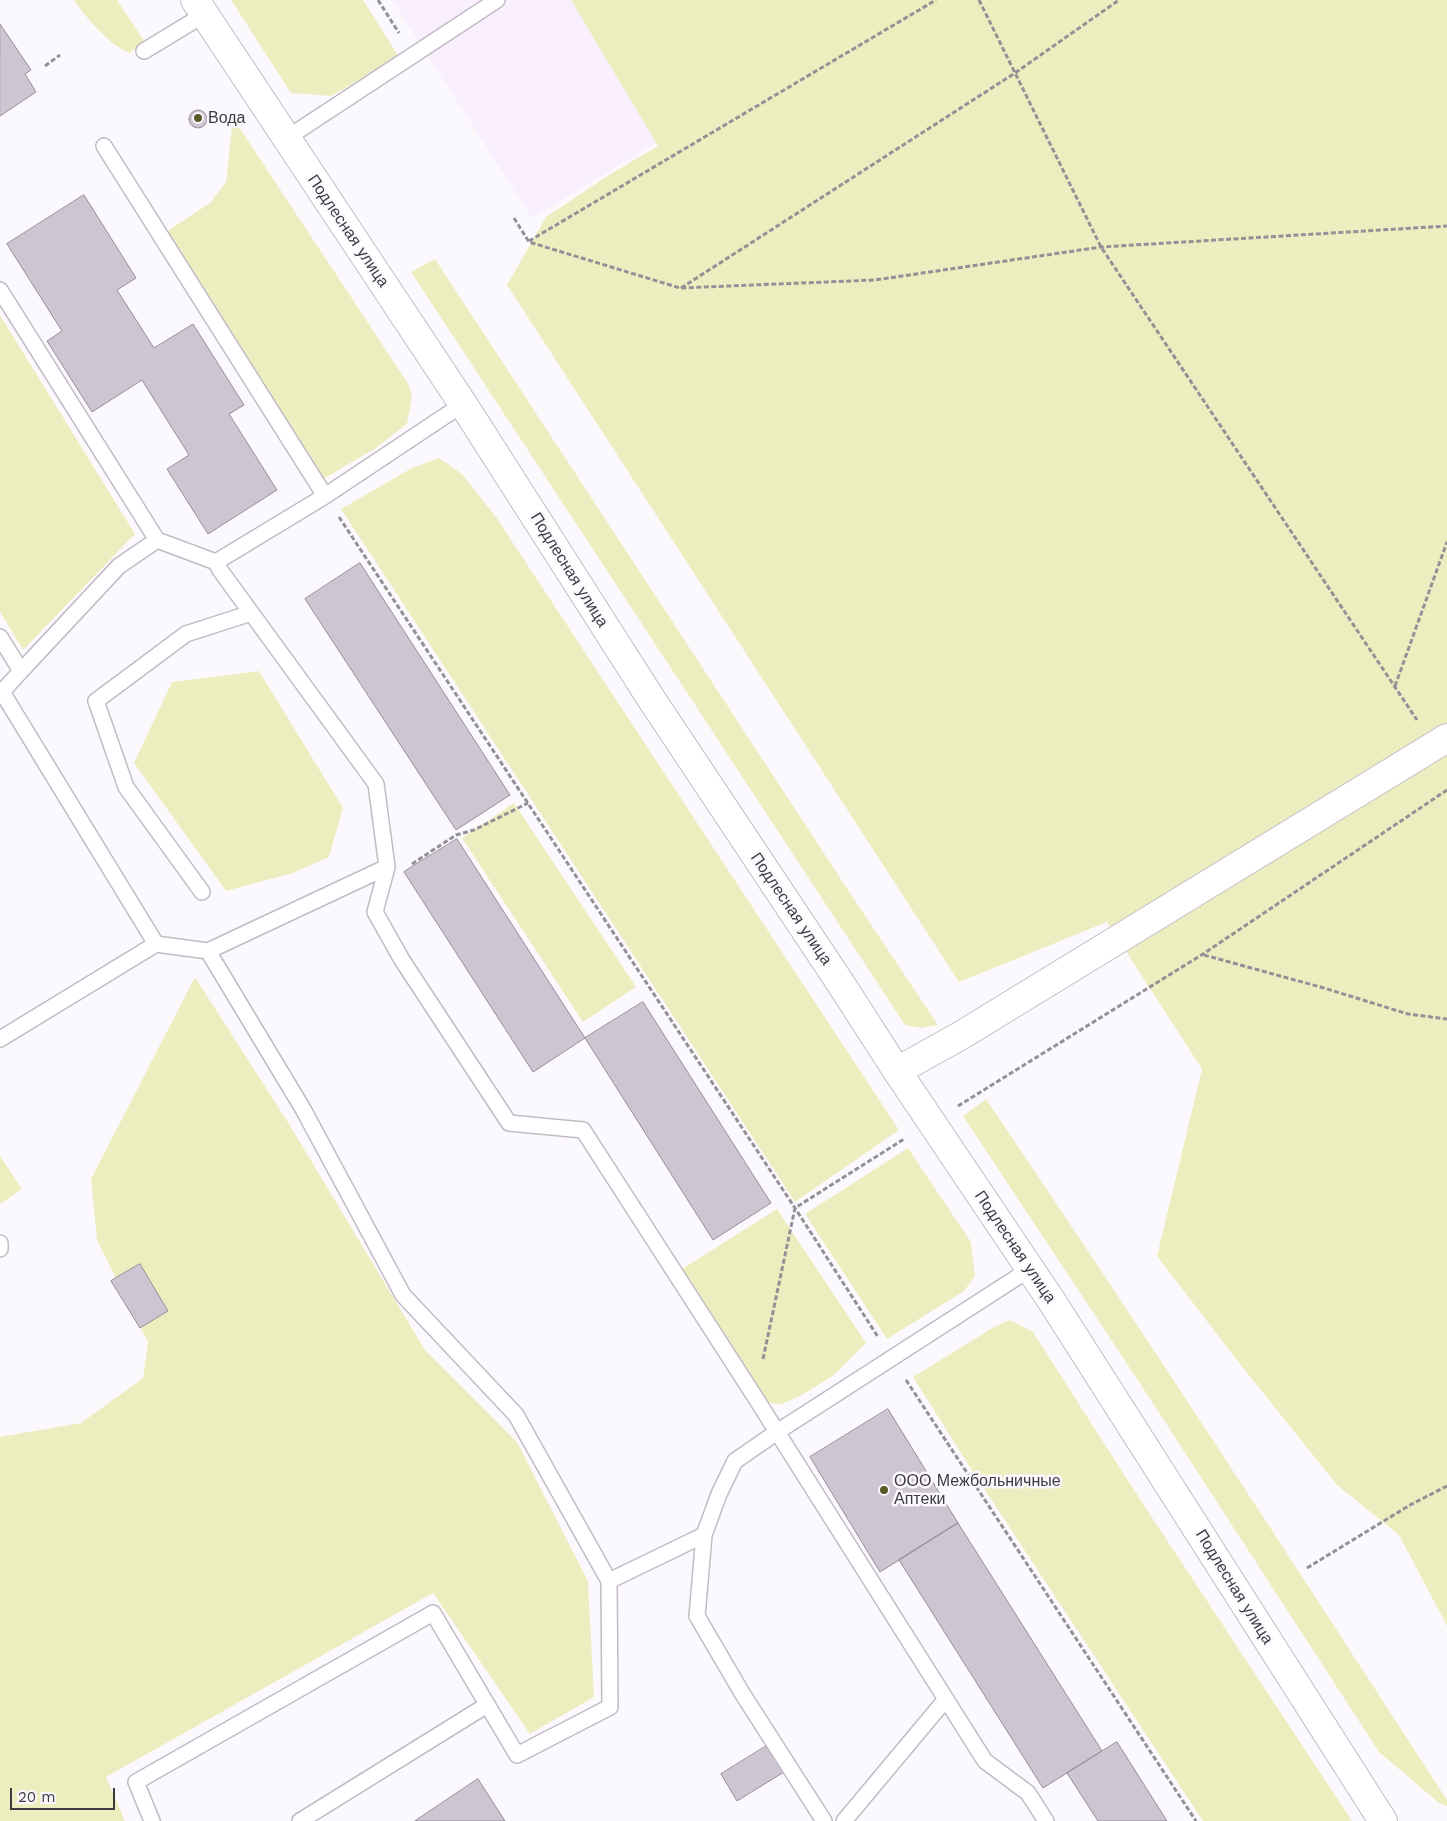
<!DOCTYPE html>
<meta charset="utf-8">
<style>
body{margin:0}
#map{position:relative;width:1447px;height:1821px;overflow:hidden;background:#fcf9fe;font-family:"Work Sans",sans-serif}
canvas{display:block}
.scale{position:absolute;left:10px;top:1788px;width:105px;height:22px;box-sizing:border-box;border:2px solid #3e3b40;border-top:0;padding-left:6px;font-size:15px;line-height:18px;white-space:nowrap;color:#3e3b40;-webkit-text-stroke:4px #fcf9fe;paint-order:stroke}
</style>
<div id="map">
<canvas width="1447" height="1821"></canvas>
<div class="scale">20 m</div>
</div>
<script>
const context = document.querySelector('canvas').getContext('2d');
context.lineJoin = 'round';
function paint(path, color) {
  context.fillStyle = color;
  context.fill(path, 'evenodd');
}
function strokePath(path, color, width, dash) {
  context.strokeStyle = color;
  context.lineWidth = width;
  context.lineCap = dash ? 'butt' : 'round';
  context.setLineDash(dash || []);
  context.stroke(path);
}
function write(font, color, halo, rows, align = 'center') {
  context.font = font + ' "Work Sans",sans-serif';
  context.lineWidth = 5;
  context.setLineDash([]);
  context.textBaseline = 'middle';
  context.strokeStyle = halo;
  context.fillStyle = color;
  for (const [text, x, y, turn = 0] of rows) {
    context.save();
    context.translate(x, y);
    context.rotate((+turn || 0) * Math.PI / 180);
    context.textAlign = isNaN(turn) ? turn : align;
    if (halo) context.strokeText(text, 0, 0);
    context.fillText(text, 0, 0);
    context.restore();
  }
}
const built = new Path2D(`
 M392,0H891L532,218Z`);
const green = new Path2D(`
 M74,0H117L144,41L130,53C111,47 85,17 74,0Z
 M231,0H363L399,57L331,96L291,93Z
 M571,0H1447V1626L1399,1535L1337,1485L1236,1359L1157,1256L1202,1069L1107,922L959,982L507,285L546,217L609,175L658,146Z
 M233,118L409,385L412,397L407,424L376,448L320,481L166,232L210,203L226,182Z
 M435,259L854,899L938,1025L921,1028L905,1025L411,272Z
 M0,315L135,534L23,650L0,612Z
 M439,458L462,474L496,517L899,1130L795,1202L341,509L412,468Z
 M259,671L343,808L329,857L293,873L226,891L134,763L172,682Z
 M514,803L636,987L583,1022L462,838Z
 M195,977L289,1124L425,1350L517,1442L588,1581L594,1697L530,1734L433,1593L106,1777L125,1821H0V1437L81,1423L143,1378L148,1342L97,1240L91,1179Z
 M986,1099C1143,1331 1295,1565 1447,1800V1806L1439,1803L1379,1752L1143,1388L963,1116Z
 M908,1148L971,1242L975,1276L964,1291L887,1339L805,1214Z
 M0,1156L22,1189L0,1204Z
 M777,1209L866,1343L834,1375L802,1395L781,1404L765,1403L747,1378L682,1269Z
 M1010,1320L1033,1332L1132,1487L1352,1821H1203L973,1472L913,1377L994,1327Z`);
const building = new Path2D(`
 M0,24L31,70L25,74L36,92L0,116Z
 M189 119a9 9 0 1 1 18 0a9 9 0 1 1-18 0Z
 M84,195L136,278L117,290L154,348L193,324L244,405L229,414L277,490L208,534L167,469L189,455L142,380L92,412L47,341L62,331L7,244Z
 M360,563L510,795L456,830L305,599Z
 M457,839L585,1038L533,1072L404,872Z
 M643,1002L771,1203L713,1240L585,1038Z
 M140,1264L168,1311L140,1328L111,1281Z
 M888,1409L958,1523L880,1572L810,1457Z
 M958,1523L1102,1751L1043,1788L899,1560Z
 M1117,1742L1167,1821H1098L1067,1773Z
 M768,1745L784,1772L737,1801L721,1774Z
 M478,1779L505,1821H415Z`);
const path = new Path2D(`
 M378,0L399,33
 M979,0L1101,247L1417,720
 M45,66L60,55
 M514,218L529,242L680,288L875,280L1101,247L1447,226
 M529,241L936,0
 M681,288L1015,73L1119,0
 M339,517L795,1208L878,1337
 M1395,686L1447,542
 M412,864L456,835L474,830L528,803
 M1204,955L1324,988L1408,1014L1447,1019
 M958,1106L1203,954L1447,790
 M763,1359L795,1208L904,1139
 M906,1380L1196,1821
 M1307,1568L1410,1505L1447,1486`);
const lane = new Path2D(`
 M144,51L205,14
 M287,138L497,0
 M104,146L325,496
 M0,290L157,540L216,562
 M463,404L325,496L216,562L220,570L376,784L387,867L375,912L402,960L509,1123L583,1130L755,1397L985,1761L1028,1793L1046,1821
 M0,637L21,671L2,692L156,944
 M21,671L119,566L157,540
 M202,892L126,787L96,701L186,634L251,613
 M208,951L303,1109L403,1295L516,1415L609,1581
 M0,1039L156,944L208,951L387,867
 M0,1243V1249
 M152,1821L136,1782L433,1613L517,1755L610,1707L609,1581L704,1535
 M300,1821L487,1705
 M824,1821L742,1693L697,1616L704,1535L719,1494L735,1461L777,1432L1030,1269
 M844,1821L946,1699`);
const street = new Path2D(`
 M897,1071L960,1036L1447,738`);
const secondary = new Path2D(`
 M195,0L463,404L652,700L841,984L897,1071L1051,1300L1383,1821`);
const markers = [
 [198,118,5,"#5a5926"],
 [884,1490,5,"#5a5926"]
];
const poiNames = [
 ["Вода",208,118],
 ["ООО Межбольничные",894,1481],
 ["Аптеки",894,1499]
];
const streetNames = [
 ["Подлесная улица",348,231,56],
 ["Подлесная улица",569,570,58],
 ["Подлесная улица",791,909,56],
 ["Подлесная улица",1015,1247,56],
 ["Подлесная улица",1234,1587,58]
];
paint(built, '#f9efff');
paint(green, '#edeec0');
paint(building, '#cdc5d1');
strokePath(building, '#958d99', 1);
strokePath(lane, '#c2bbc7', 18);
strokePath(street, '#c2bbc7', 30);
strokePath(secondary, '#c2bbc7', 30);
strokePath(path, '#949196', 3, [5, 2.5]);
strokePath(lane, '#fff', 15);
strokePath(street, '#fff', 28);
strokePath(secondary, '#fff', 28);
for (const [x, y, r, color] of markers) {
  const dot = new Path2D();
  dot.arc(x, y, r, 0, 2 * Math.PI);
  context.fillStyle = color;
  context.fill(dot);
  strokePath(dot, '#fcf9fe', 2);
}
write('16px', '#3e3b40', '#fcf9fe', poiNames, 'left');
write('16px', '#3e3b40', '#fcf9fe', streetNames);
</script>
